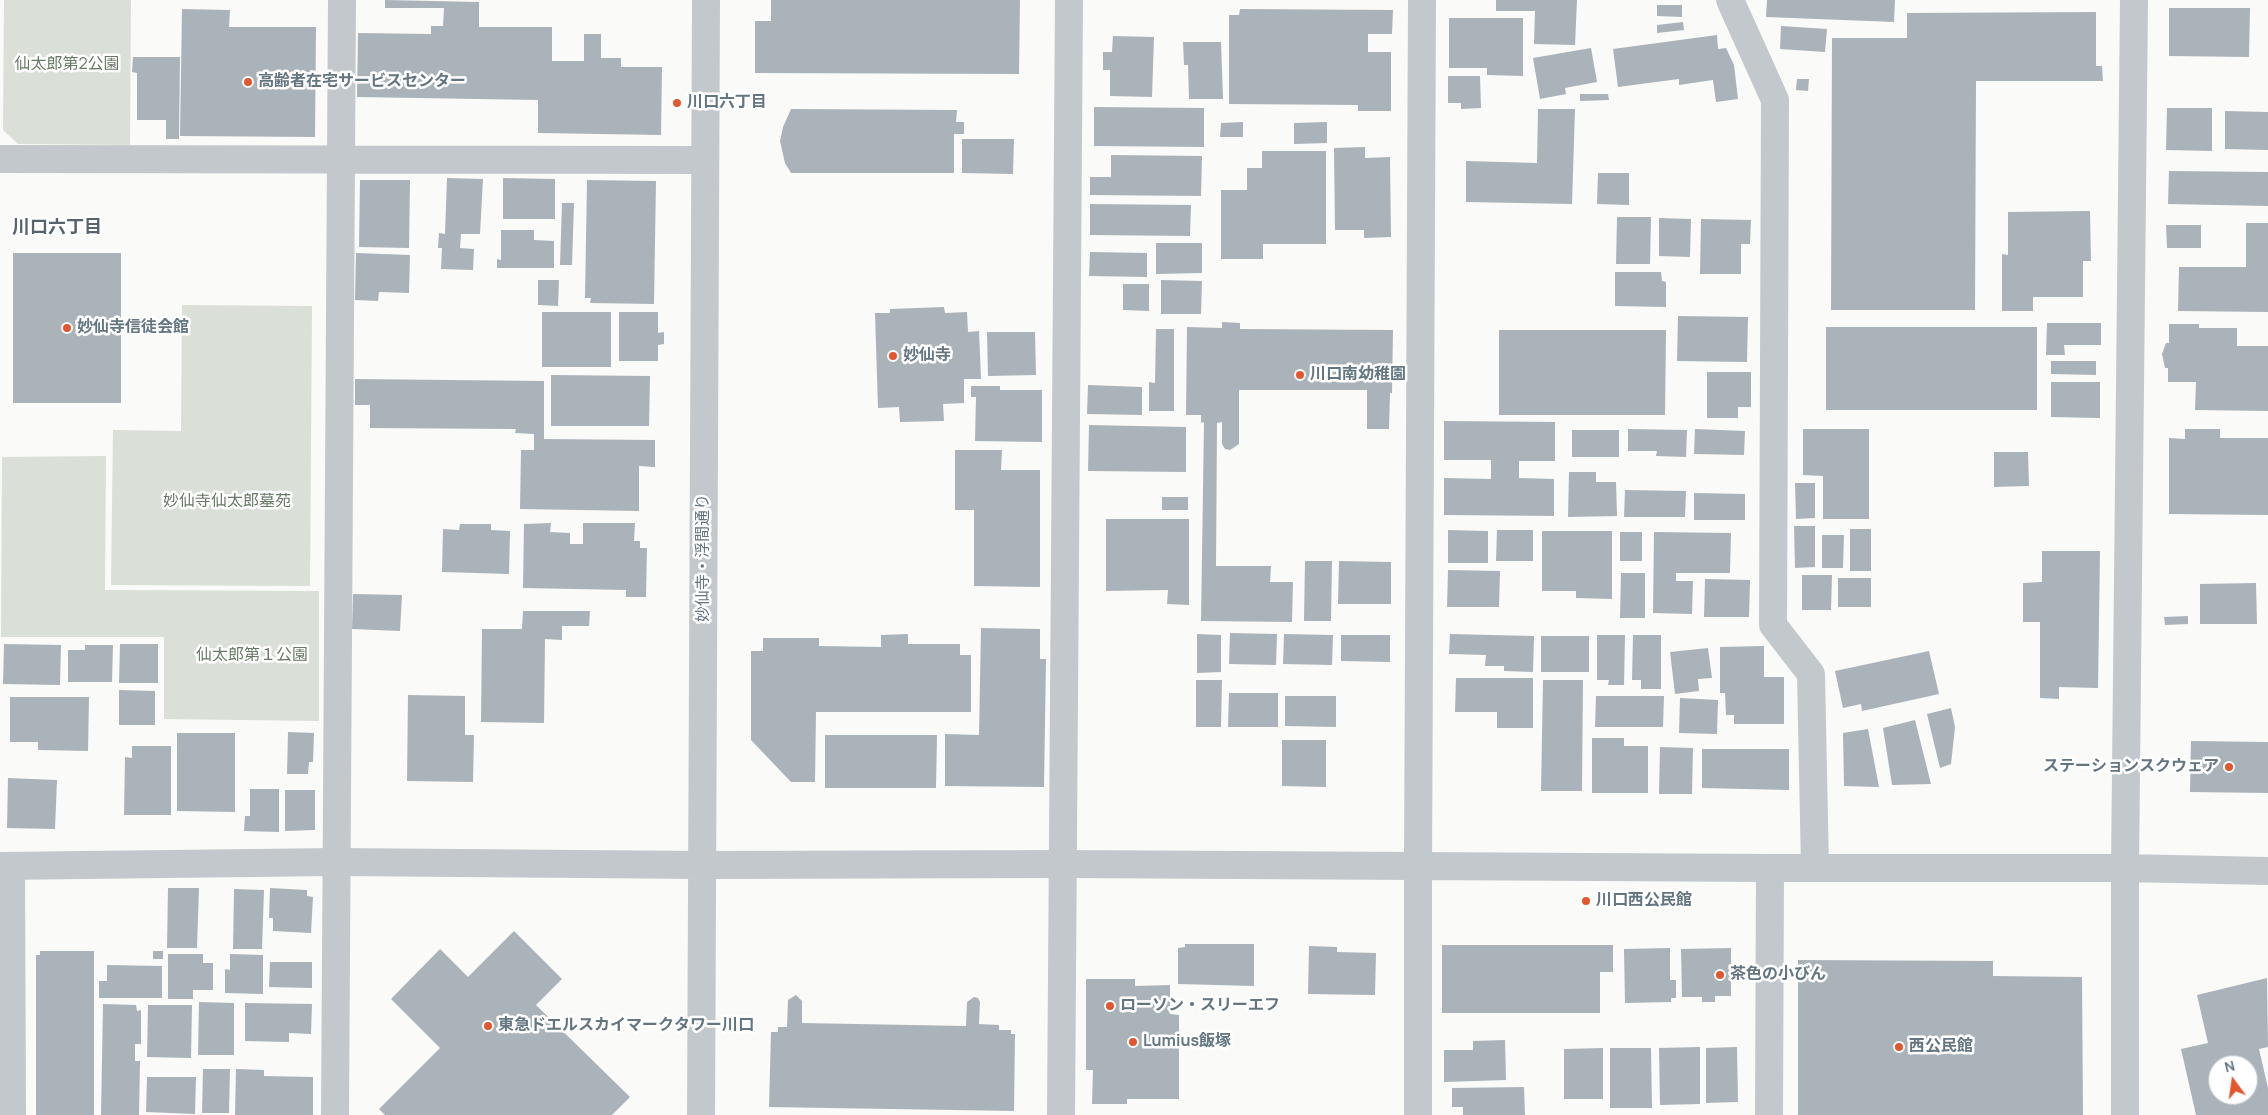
<!DOCTYPE html>
<meta charset="utf-8">
<style>
body{margin:0}
#map{position:relative;width:2268px;height:1115px;overflow:hidden;background:#fafaf8;font-family:Manrope,sans-serif}
canvas{display:block}
.north{position:absolute;left:2208px;top:1055px;width:50px;height:50px;box-sizing:border-box;background:#fff;border:1px solid #c1c8cd;border-radius:50%;rotate:346deg;font-size:14px;font-weight:700;line-height:20px;text-align:center;color:#657683}
.north::after{content:'';display:block;margin:auto;width:18px;height:22px;background:#e4572e;clip-path:polygon(50% 0,100% 100%,50% 72%,0 100%)}
</style>
<div id="map">
<canvas width="2268" height="1115"></canvas>
<div class="north">N</div>
</div>
<script>
const context = document.querySelector('canvas').getContext('2d');
context.lineJoin = 'round';
function paint(path, color) {
  context.fillStyle = color;
  context.fill(path, 'evenodd');
}
function strokePath(path, color, width, dash) {
  context.strokeStyle = color;
  context.lineWidth = width;
  context.lineCap = dash ? 'butt' : 'round';
  context.setLineDash(dash || []);
  context.stroke(path);
}
function write(font, color, halo, rows, align = 'center') {
  context.font = font + ' Manrope,"Noto Sans JP",sans-serif';
  context.lineWidth = 5;
  context.setLineDash([]);
  context.textBaseline = 'middle';
  context.strokeStyle = halo;
  context.fillStyle = color;
  for (const [text, x, y, turn = 0] of rows) {
    context.save();
    context.translate(x, y);
    context.rotate((+turn || 0) * Math.PI / 180);
    context.textAlign = isNaN(turn) ? turn : align;
    if (halo) context.strokeText(text, 0, 0);
    context.fillText(text, 0, 0);
    context.restore();
  }
}
const green = new Path2D(`
 M4,0H131L130,145L18,144L3,130Z
 M182,305L312,306L310,586L111,585L113,430L181,431Z
 M106,456L105,590L319,591V721L164,719V637H1L2,457Z`);
const building = new Path2D(`
 M385,0L479,2V27H552V61H584V34H601V58H621V67H662L661,135L538,133V100L357,97L358,33L431,34V26H443L444,8H385Z
 M771,0H1020L1019,74L755,73V21H771Z
 M1496,0H1577L1575,45L1534,44L1535,11H1496Z
 M1767,0H1895L1894,22L1766,17Z
 M1657,5H1682V17L1657,16Z
 M2169,8H2250L2249,57L2169,56Z
 M182,9L230,10L229,27H316L315,137L180,136Z
 M1240,9L1393,10L1392,34H1368V52H1391V111H1358V105L1229,104V15H1239Z
 M2096,12V66H2102L2103,81H1976L1975,310H1831L1832,38H1907V13Z
 M1449,18H1523V76L1487,75V68H1449Z
 M1683,22L1684,30L1657,33V25Z
 M1781,26L1827,29L1825,52L1780,49Z
 M1717,35L1718,49L1726,48L1734,65L1738,99L1716,102L1713,80L1679,85V79L1618,87L1613,49Z
 M1113,36L1154,37L1152,97L1110,96V70H1103V52H1112Z
 M1183,42H1221L1223,99H1189L1188,65H1184Z
 M1591,48L1597,82L1565,88L1566,94L1540,99L1533,58Z
 M133,57H180L179,139H166V120H137V73L132,72Z
 M1448,76H1480L1481,108L1461,109V103H1448Z
 M1797,79H1809L1808,91L1796,90Z
 M1580,94H1608L1609,100L1580,101Z
 M1094,107L1204,108V147L1094,146Z
 M2167,108H2212V151L2166,150Z
 M791,109L957,110L956,122H964V134H954V173H791L785,163L780,141L783,127Z
 M1538,109H1575L1572,204L1466,202V161L1537,163Z
 M2225,111L2268,112V150L2225,149Z
 M1243,122V137H1220L1221,123Z
 M1327,122V143L1294,144V123Z
 M962,139H1014L1013,174L962,173Z
 M1365,147V158L1390,157L1391,237L1364,238V230H1335L1334,148Z
 M1262,151H1326V244H1263V259H1221V190H1247V168H1262Z
 M1111,155L1202,156L1201,196L1090,195V177H1111Z
 M2169,171L2268,172V206L2168,204Z
 M1598,173H1629V205L1597,204Z
 M447,178L483,179L480,234H461L460,248L474,249L473,270L441,269L442,248H438L439,233L445,234Z
 M503,178L555,179V219H503Z
 M360,180H410L409,248L359,247Z
 M587,180L656,181L654,304L590,303L591,298H585Z
 M562,203H574L572,265H560Z
 M1090,204L1191,205L1190,236L1090,235Z
 M2090,211L2091,261H2083V297H2033V311H2002V254L2008,255V212Z
 M1617,217H1651L1650,264H1616Z
 M1659,218L1691,219L1690,257L1659,256Z
 M1701,219L1751,220L1750,244H1741V274H1700Z
 M2246,223H2268V312L2178,311L2179,267H2246Z
 M2166,225H2201V248H2167Z
 M501,230H534V240L554,241V268H497V259L501,260Z
 M1156,243H1202V273L1156,274Z
 M1090,252L1147,253V277L1089,276Z
 M13,253H121V403H13Z
 M356,253L410,255L409,293L379,292L378,301L355,300Z
 M1615,272H1661L1662,281L1666,282V307L1615,306Z
 M538,280H559L558,306L538,305Z
 M1161,280L1202,281L1201,314H1161Z
 M1123,284H1149V311L1123,310Z
 M944,307L945,313L967,312L968,332L979,331L981,379H964V403L943,404L944,421L900,422L899,407L878,408L875,313H890V309Z
 M542,312H611V367H542Z
 M619,312H658V333L664,332V344L658,345V361H619Z
 M1678,316L1748,317L1747,362L1677,361Z
 M1222,322L1240,323V329L1393,330L1392,393H1390L1389,429H1367V390H1239V444L1230,450L1225,449L1222,444V422L1217,423L1216,566H1271L1270,582H1293L1292,622L1201,621L1204,422L1201,423V415H1186L1187,327L1222,328Z
 M2047,323H2101V345H2064L2065,355H2046Z
 M2169,324H2199V328H2237V346H2268V411L2195,410L2196,382H2168V368H2165L2162,354L2166,343H2169Z
 M1826,327H2037V410H1826Z
 M1156,329H1174V411H1149V382L1155,383Z
 M1499,330H1666L1665,415H1499Z
 M987,332H1035L1036,375L988,376Z
 M2051,361H2096V375L2051,374Z
 M1707,372H1751V407H1738V418H1707Z
 M551,375L650,376L649,426H551Z
 M355,379L544,381V439L655,440V467L639,466V511L520,509L521,450H534V434L515,433L516,429L370,428V405H355Z
 M2051,382H2100V418L2051,417Z
 M1088,385L1142,387V415L1087,414Z
 M971,386H1000V390H1042V442L975,441L976,397H971Z
 M1444,421L1555,422V461H1519V478L1554,479V516L1444,515V478L1491,479V460H1444Z
 M1089,425L1186,427V472L1088,471Z
 M1628,429L1687,430L1686,457L1656,456L1657,451H1628Z
 M1695,429L1745,431L1744,455L1694,454Z
 M1803,429H1869V519H1823V476L1803,475Z
 M2185,429H2220V438H2268V515L2169,514V438L2185,439Z
 M1572,430H1619V457H1572Z
 M955,450H1002L1001,470H1040V587L974,586V510H955Z
 M1994,452H2028L2029,486L1994,487Z
 M1569,472H1596V482H1616L1617,516L1568,517Z
 M1795,483H1815V518L1796,519Z
 M1625,490L1686,491L1685,517H1624Z
 M1694,493L1745,494V520H1694Z
 M1162,497H1188V510H1162Z
 M1106,519H1189V605L1167,604L1168,590L1106,591Z
 M551,523L550,532L570,533V544H583V523H635L634,541H640V548H647L646,597H626V590L523,588L524,524Z
 M460,524H491V530L510,531L509,574L442,572L443,529L459,530Z
 M1794,526H1815V567L1795,568Z
 M1850,529H1871V571H1850Z
 M1448,530L1488,531V563H1448Z
 M1497,530H1533V561H1496Z
 M1542,531H1612V599L1576,598V591H1542Z
 M1620,532H1642V561H1620Z
 M1654,532L1731,533L1730,573H1676V581H1693L1692,614L1653,613Z
 M1822,535H1844L1843,568H1822Z
 M2042,551H2100L2098,688L2059,687V699L2040,698V622H2023V583L2042,582Z
 M1305,561H1332L1331,621H1304Z
 M1339,561L1391,562V604H1338Z
 M1448,570L1500,571L1499,607H1447Z
 M1621,573H1645V618H1620Z
 M1802,575H1832L1831,610H1802Z
 M1838,578H1871V607H1838Z
 M1705,579L1750,580L1749,617H1704Z
 M2256,583L2257,624H2200V584Z
 M353,594L402,595L400,631L352,629Z
 M523,611H590L589,626H562V640L545,639L544,723L481,722L482,629H522Z
 M2188,616V624L2165,625L2164,617Z
 M981,628L1040,629V659H1046L1044,787L945,786V734L979,735Z
 M1230,633L1277,634L1276,665L1229,664Z
 M908,634V644H960V655H971V712H816L815,782H791L751,740V651H763V638H819V646L881,647V635Z
 M1197,634L1221,635V672L1197,673Z
 M1284,634L1333,635L1332,665L1283,664Z
 M1450,634L1534,636L1533,672L1504,671V666H1485L1486,655L1449,654Z
 M1341,635H1390V662L1341,661Z
 M1597,635H1625L1624,685H1608L1609,680H1597Z
 M1633,635H1661V689H1641V680H1632Z
 M1541,636H1589V672H1541Z
 M4,644L61,645L60,685L3,684Z
 M120,644H158V683H119Z
 M85,645H113L112,682H68V650H85Z
 M1764,646V677H1784V724H1734V715H1726L1725,693H1720V647Z
 M1708,648L1712,678L1698,679L1699,691L1675,694L1670,652Z
 M1929,651L1939,694L1862,711L1861,704L1843,708L1835,671Z
 M1456,678H1533V728H1497V712H1455Z
 M1196,680H1222L1221,727H1196Z
 M1543,680H1583L1582,791H1541Z
 M119,690L155,691V725H119Z
 M1229,693H1278V727H1228Z
 M408,695L465,696V735H474L473,782L407,781Z
 M1285,696H1336V727L1285,726Z
 M1596,696H1664L1663,727H1595Z
 M10,697H89L88,751L38,750V742H10Z
 M1680,698L1718,700L1717,734L1679,733Z
 M1951,708L1955,727L1951,764L1940,768L1927,714Z
 M1915,720L1931,784L1892,785L1883,728Z
 M1868,729L1879,787L1844,786L1843,733Z
 M288,732L314,733L313,762H309L308,774H287Z
 M177,733H235V812L177,811Z
 M825,735H937L936,788H825Z
 M1592,738H1624V746H1648V793H1592Z
 M1282,740H1326V787L1282,786Z
 M2191,741L2268,742V793L2190,792Z
 M132,746H171V815H124L125,757L132,758Z
 M1660,747L1693,748L1692,794H1659Z
 M1702,749H1789V790L1702,788Z
 M8,778L57,780L55,829L7,828Z
 M250,789H279V832L244,831L245,816H250Z
 M285,790H315V830L285,831Z
 M168,888H199L197,948H167Z
 M270,888L307,890V896L313,897L311,933L273,931V918H269Z
 M234,889L264,890L262,949H233Z
 M514,931L562,979L536,1005L630,1097L612,1115H385L379,1109L440,1048L391,999L440,949L468,977Z
 M1185,944H1254V986L1178,984V948L1185,947Z
 M1442,945H1613V972H1600V1013H1442Z
 M1309,946L1337,947V952L1376,953L1375,995L1308,994Z
 M1670,948V980H1676V998H1671V1002L1625,1003L1624,949Z
 M1731,948V996H1715V1002H1702V997H1682L1681,949Z
 M40,951H94V1115H36V955H40Z
 M153,951H163V959H153Z
 M168,954H203V963H213V990H193V999H168Z
 M230,954L263,955V994L225,993V969L230,970Z
 M1798,960L1993,961V976L2082,977L2083,1115H1798Z
 M270,962H312V988L269,987Z
 M107,965L162,966V998H99V981H107Z
 M2267,978L2268,1047L2259,1049L2268,1088V1115H2196L2181,1049L2208,1043L2197,995ZM2218,1065H2248V1095H2218Z
 M1086,979H1135V986L1170,985V1014L1179,1015V1099H1127V1104H1092L1093,1070H1086Z
 M796,995L802,1001V1023L966,1026L967,1002L974,997L978,998L980,1002L979,1024L999,1025V1030H1011V1034H1015L1014,1111L769,1107L771,1032H778V1027H787L788,1000Z
 M199,1002L234,1003V1055H198Z
 M245,1003L312,1004L311,1034L289,1033V1042L245,1041Z
 M103,1004L136,1005L137,1011L141,1010V1044H135V1061H140L139,1115H101Z
 M148,1005H192L191,1058L147,1057Z
 M1505,1040L1506,1080L1444,1082V1050H1473V1041Z
 M1700,1047V1104L1660,1105L1659,1048Z
 M1737,1047L1738,1102L1706,1103V1048Z
 M1603,1048V1099H1564V1049Z
 M1610,1048H1651L1652,1108H1610Z
 M203,1069H230L229,1113H202Z
 M236,1069L264,1070V1076L313,1077V1115H235Z
 M147,1077H196L195,1114L146,1112Z
 M1524,1087L1525,1115H1463V1107H1452V1088Z`);
const minor = new Path2D(`
 M1730,0L1775,100L1773,625L1811,674L1815,868
 M0,159L705,160
 M1418,866L1422,0
 M335,1115L342,0
 M1061,1115L1069,0
 M1769,1115L1770,868`);
const tertiary = new Path2D(`
 M0,866L336,862L703,865L1063,864L1770,868H2125L2268,871
 M11,866L12,1115
 M701,1115L706,0
 M1418,1115V866
 M2125,1115V868L2134,0`);
const markers = [
 [248,82,5,"#e4572e"],
 [677,103,5,"#e4572e"],
 [67,328,5,"#e4572e"],
 [893,356,5,"#e4572e"],
 [1300,375,5,"#e4572e"],
 [2229,767,5,"#e4572e"],
 [1586,901,5,"#e4572e"],
 [1720,975,5,"#e4572e"],
 [1110,1006,5,"#e4572e"],
 [488,1026,5,"#e4572e"],
 [1133,1042,5,"#e4572e"],
 [1899,1047,5,"#e4572e"]
];
const parkNames = [
 ["仙太郎第2公園",67,65],
 ["妙仙寺仙太郎墓苑",227,502],
 ["仙太郎第１公園",252,656]
];
const poiNames = [
 ["高齢者在宅サービスセンター",258,82],
 ["川口六丁目",687,103],
 ["妙仙寺信徒会館",77,328],
 ["妙仙寺",903,356],
 ["川口南幼稚園",1310,375],
 ["ステーションスクウェア",2219,767,"right"],
 ["川口西公民館",1596,901],
 ["茶色の小びん",1730,975],
 ["ローソン・スリーエフ",1120,1006],
 ["東急ドエルスカイマークタワー川口",498,1026],
 ["Lumius飯塚",1143,1042],
 ["西公民館",1909,1047]
];
const streetNames = [
 ["妙仙寺・浮間通り",704,558,-90]
];
const neighbourhoodNames = [
 ["川口六丁目",57,228]
];
paint(green, '#dadfd7');
paint(building, '#aab3b9');
strokePath(minor, '#c3c8cc', 28);
strokePath(tertiary, '#c3c8cc', 28);
for (const [x, y, r, color] of markers) {
  const dot = new Path2D();
  dot.arc(x, y, r, 0, 2 * Math.PI);
  context.fillStyle = color;
  context.fill(dot);
  strokePath(dot, '#fff', 2);
}
write('16px', '#687a64', '#fff', parkNames);
write('bold 16px', '#657683', '#fff', poiNames, 'left');
write('16px', '#657683', '#fff', streetNames);
write('bold 18px', '#57646e', '#fff', neighbourhoodNames);
</script>
